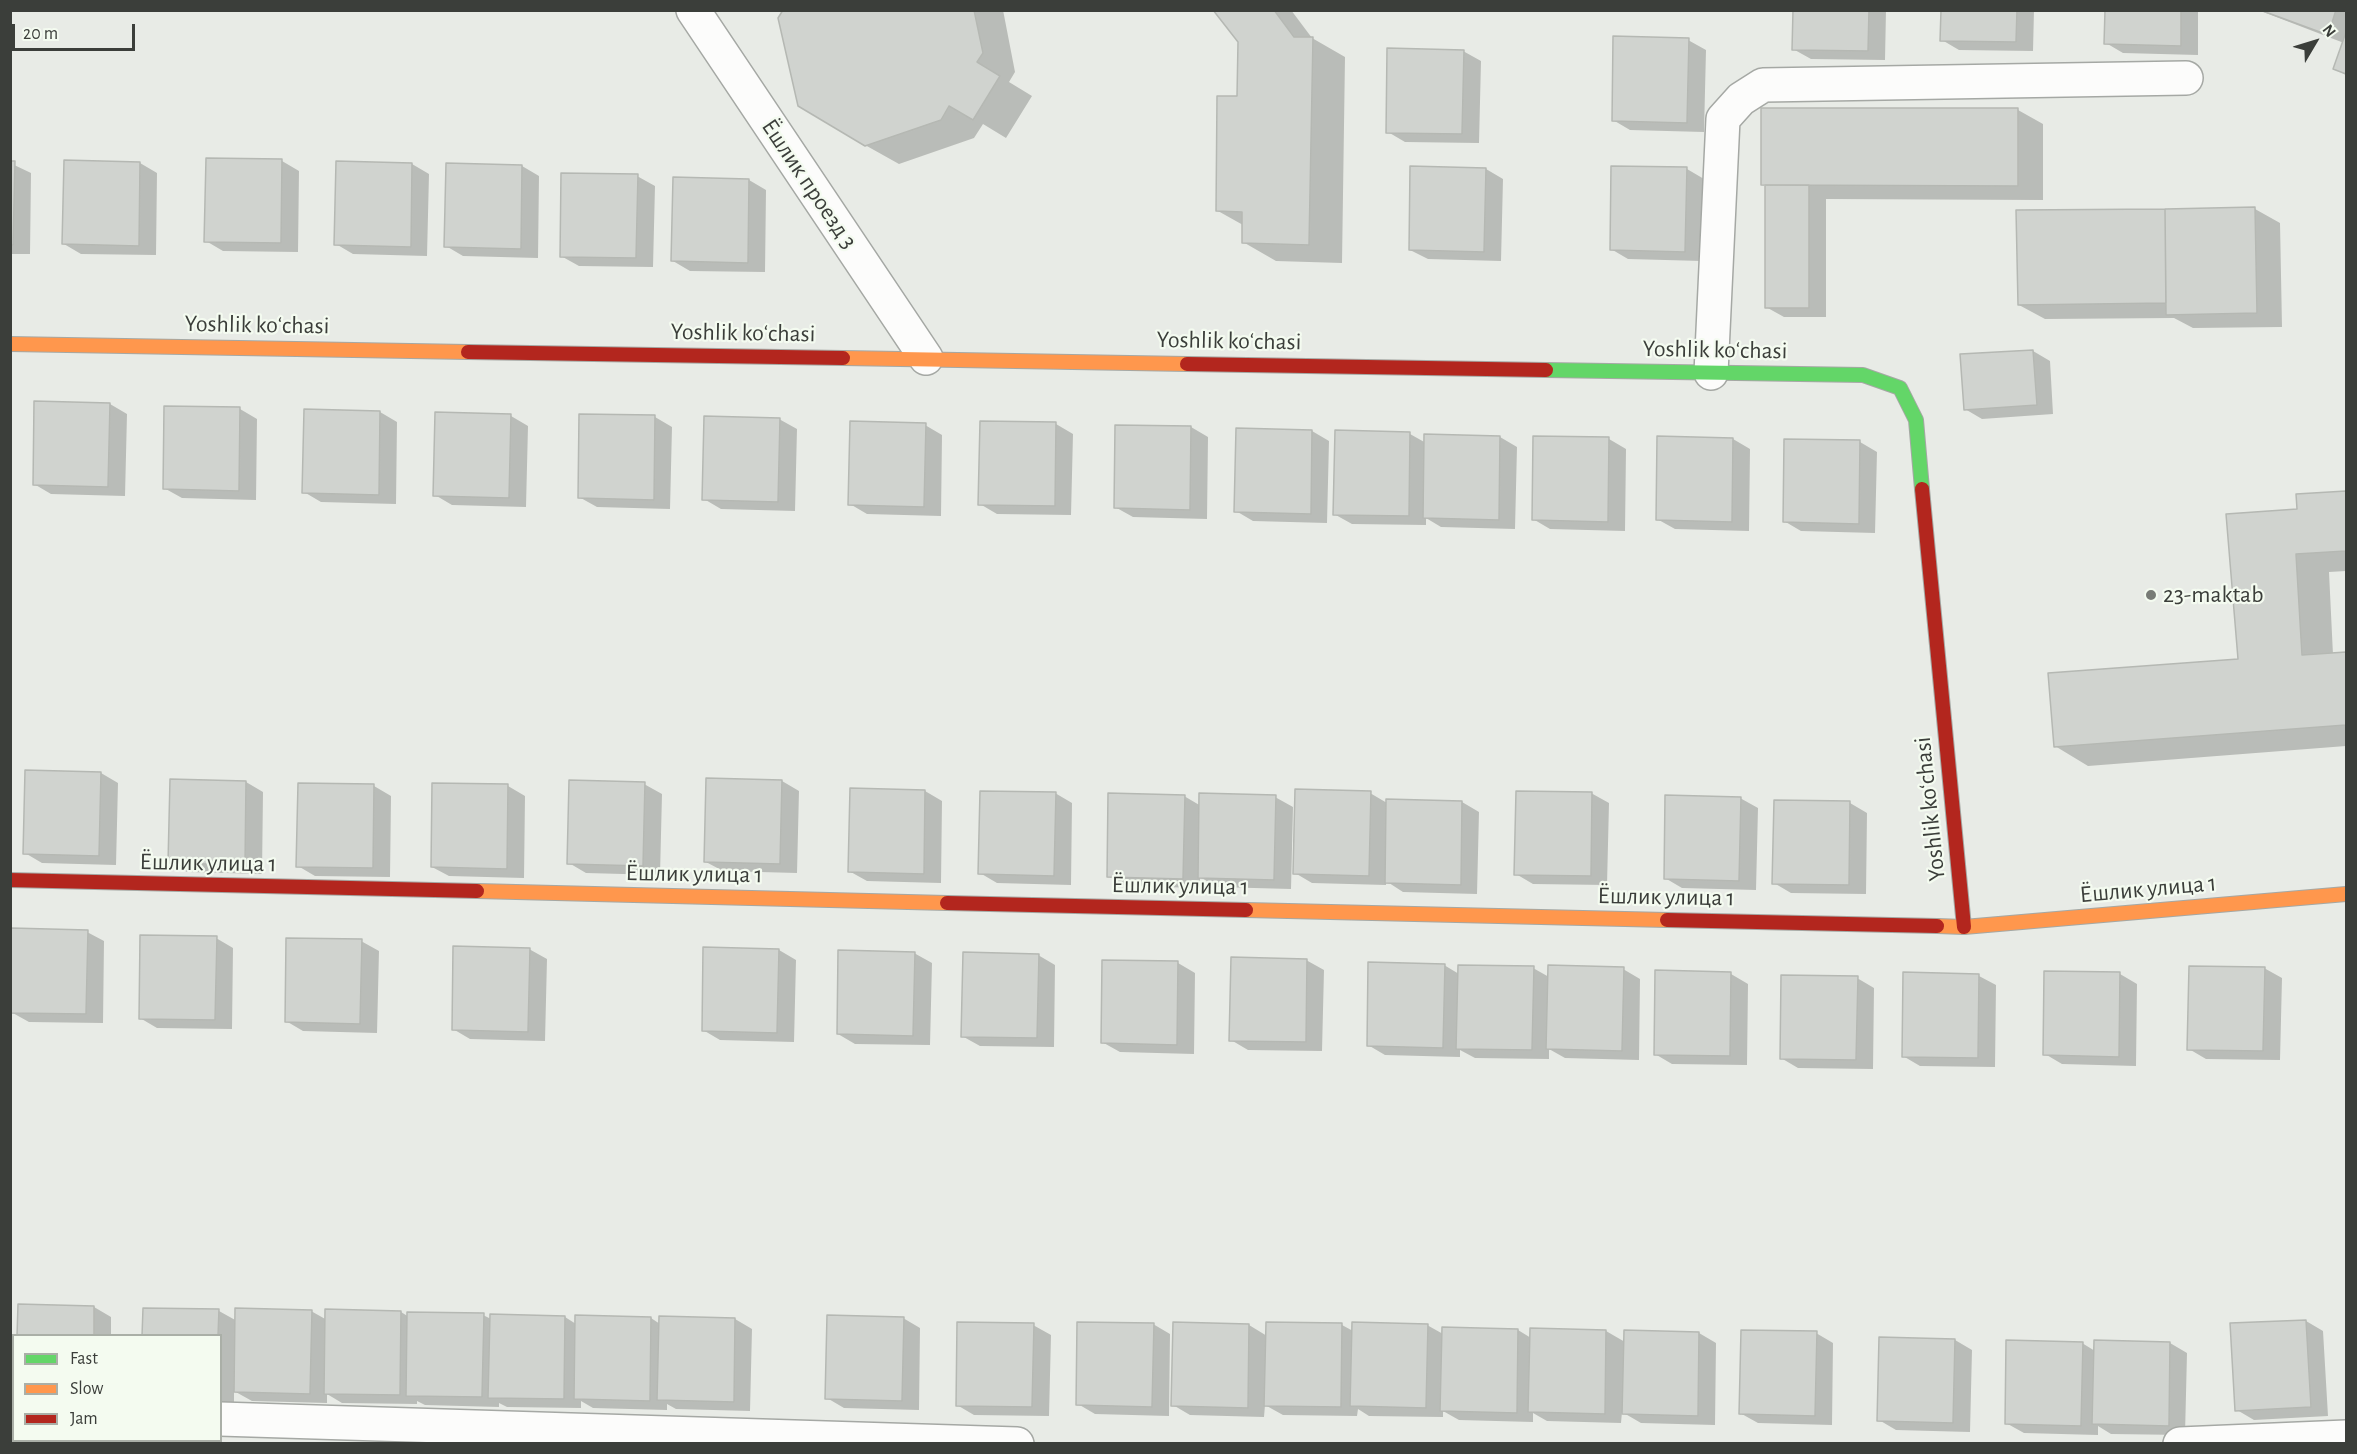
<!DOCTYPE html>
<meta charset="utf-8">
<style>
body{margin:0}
#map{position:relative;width:2357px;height:1454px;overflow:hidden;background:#e8ebe6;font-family:"Alegreya Sans",sans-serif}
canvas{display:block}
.frame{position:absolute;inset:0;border:12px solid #3b3e3a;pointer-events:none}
.legend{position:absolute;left:12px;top:1334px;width:210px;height:108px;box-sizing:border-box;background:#f4fbf0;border:2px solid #aaafa7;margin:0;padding:8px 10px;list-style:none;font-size:18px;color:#3b3e3a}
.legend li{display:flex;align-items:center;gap:12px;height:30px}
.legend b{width:30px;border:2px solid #aaafa7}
.north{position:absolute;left:2285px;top:12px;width:60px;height:60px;-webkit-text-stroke:4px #f4fbf0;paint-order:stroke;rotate:52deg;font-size:16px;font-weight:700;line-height:24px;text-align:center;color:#3b3e3a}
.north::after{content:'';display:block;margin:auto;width:21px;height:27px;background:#3b3e3a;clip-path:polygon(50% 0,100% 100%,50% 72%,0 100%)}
.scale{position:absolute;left:12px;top:24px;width:123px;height:27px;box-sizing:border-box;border:3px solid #3b3e3a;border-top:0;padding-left:8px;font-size:18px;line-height:21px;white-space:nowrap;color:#3b3e3a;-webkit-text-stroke:4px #f4fbf0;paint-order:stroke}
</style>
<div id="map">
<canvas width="2357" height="1454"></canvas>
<div class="frame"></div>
<ul class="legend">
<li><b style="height:8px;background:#63d668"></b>Fast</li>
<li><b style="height:8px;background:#ff974d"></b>Slow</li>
<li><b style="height:8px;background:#b3261e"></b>Jam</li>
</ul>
<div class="north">N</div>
<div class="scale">20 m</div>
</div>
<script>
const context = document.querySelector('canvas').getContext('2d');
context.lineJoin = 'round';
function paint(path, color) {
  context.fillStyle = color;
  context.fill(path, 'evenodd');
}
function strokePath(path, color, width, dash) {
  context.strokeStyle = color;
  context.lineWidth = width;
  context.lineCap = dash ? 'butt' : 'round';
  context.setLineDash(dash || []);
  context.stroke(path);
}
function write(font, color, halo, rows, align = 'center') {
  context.font = font + ' "Alegreya Sans",sans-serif';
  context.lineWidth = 4.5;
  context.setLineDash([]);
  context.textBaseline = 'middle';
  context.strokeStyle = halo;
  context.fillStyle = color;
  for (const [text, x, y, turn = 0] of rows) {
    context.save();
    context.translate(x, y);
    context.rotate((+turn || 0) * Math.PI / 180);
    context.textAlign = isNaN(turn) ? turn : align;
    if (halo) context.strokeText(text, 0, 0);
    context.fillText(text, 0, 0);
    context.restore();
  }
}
const shadow = new Path2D(`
 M785,10H1003L1015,72L1009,82L1032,96L1006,138L983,124L974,138L899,164L865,145Z
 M1215,10H1291L1312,38L1345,57L1342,263L1276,261L1243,242V225L1218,211L1239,97V42Z
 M1794,10H1886L1885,60L1811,59L1793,49Z
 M1942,10H2034L2033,51L1959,50L1942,40Z
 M2107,10H2198V55L2123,53L2106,43Z
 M2258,10H2346V75L2335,69L2344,43Z
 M1688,40L1706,50L1704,132L1630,130L1613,120Z
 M1463,51L1481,61L1479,143L1405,142L1388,132Z
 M2018,110L2043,124V200L1826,199V317H1784L1766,307L1767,187L1763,184Z
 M208,159L282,161L299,171L298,252L223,251L206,241Z
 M10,163L31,173L30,254H10Z
 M140,163L157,173L156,255L81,254L64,244Z
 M412,164L429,174L427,256L353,254L336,244Z
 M448,165L522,166L539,176L538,258L463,256L446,246Z
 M1486,169L1503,179L1501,261L1428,259L1410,250Z
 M1687,169L1704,179L1702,261L1628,259L1611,249Z
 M637,176L655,186L653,267L579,266L561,256Z
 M675,179L749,180L766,190L765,272L690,271L673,261Z
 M2255,209L2280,223L2282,327L2193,328L2174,318L2045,319L2019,305Z
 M2033,351L2050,361L2053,414L1982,419L1965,409Z
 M110,404L127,414L125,496L51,494L34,484Z
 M166,407L240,409L257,419L256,500L182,498L164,488Z
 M380,412L397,422L396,504L321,502L304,492Z
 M511,416L528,426L526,507L452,505L435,495Z
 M655,417L672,427L670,509L597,507L579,497Z
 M779,419L797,429L795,511L721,509L704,499Z
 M1056,424L1073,434L1071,515L997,514L980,504Z
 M925,425L942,435L941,516L867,514L850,504Z
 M1191,427L1208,437L1207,519L1133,517L1115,507Z
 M1312,431L1329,441L1327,523L1253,521L1236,511Z
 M1410,434L1426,443L1500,437L1517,447L1515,529L1441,527L1426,518V525L1352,524L1334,514Z
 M1609,439L1626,449L1625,531L1550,529L1533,519Z
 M1733,439L1750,449L1749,531L1675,529L1657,519Z
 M1860,442L1877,452L1875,533L1801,531L1784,521Z
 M2346,492V571L2329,572L2333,655L2346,654V746L2088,766L2055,746L2240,660L2299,510L2298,496Z
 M101,773L118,783L116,865L42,863L25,853Z
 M782,781L799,791L797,873L723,871L706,862Z
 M246,782L263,792L262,874L187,872L170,862Z
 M434,784L508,786L525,796L524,878L449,876L432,867Z
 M644,784L662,794L660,875L586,873L569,863Z
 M374,786L391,796L390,877L315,876L298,866Z
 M925,791L942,801L941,883L867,881L849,871Z
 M1055,793L1072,803L1071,885L997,883L980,873Z
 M1370,793L1387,803L1462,802L1479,812L1477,894L1403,892L1386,881V885L1312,883L1295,873Z
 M1591,793L1609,803L1607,885L1533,884L1516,874Z
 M1184,796L1201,806L1275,797L1293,807L1291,889L1217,887L1200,877V888L1125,886L1108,876Z
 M1740,798L1758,808L1756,890L1682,888L1665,878Z
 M1776,801L1850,803L1867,813L1866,894L1791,893L1774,883Z
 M87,932L104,941L103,1023L29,1022L11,1012Z
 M216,938L233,948L232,1029L157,1028L140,1018Z
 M361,941L379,951L377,1033L303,1031L286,1021Z
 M529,949L547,959L545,1041L470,1039L453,1029Z
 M779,950L796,960L794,1042L720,1040L703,1030Z
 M914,953L932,963L930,1045L855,1044L838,1034Z
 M1038,955L1055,965L1054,1047L980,1046L962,1036Z
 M1306,960L1324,970L1322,1051L1248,1050L1231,1040Z
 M1178,963L1195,973L1194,1054L1120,1052L1102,1042Z
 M1444,965L1459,974L1533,968L1549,977L1623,969L1640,979L1639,1060L1565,1058L1549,1049V1059L1475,1058L1460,1050V1057L1385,1055L1368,1045Z
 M2264,968L2282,978L2280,1060L2206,1059L2189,1049Z
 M2046,972L2120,974L2137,984L2136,1066L2062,1064L2045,1054Z
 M1731,974L1748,984L1747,1065L1672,1064L1655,1054Z
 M1905,974L1979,976L1996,985L1995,1067L1920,1066L1903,1056Z
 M1857,978L1874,988L1873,1069L1798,1068L1781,1058Z
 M94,1307L111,1317V1336H19Z
 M219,1311L237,1321L311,1311L327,1320V1311L401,1312L409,1317L483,1315L491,1319L565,1317L576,1324L577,1317L651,1318L660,1324L735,1319L752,1329L750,1411L676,1409L667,1404V1410L593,1408L581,1401V1408L507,1407L499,1403V1407L425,1405L417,1401V1404L342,1403L327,1394V1403L252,1401L234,1391V1402H220V1336H144Z
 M903,1318L920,1328L919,1410L844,1408L827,1398Z
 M2306,1321L2323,1331L2328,1416L2254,1420L2237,1410L2232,1324Z
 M1153,1324L1170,1334L1169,1416L1095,1414L1078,1404Z
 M1033,1325L1051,1335L1049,1416L974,1415L957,1405Z
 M1249,1325L1267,1336L1342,1325L1353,1331L1427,1325L1443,1334L1518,1330L1531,1338L1606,1331L1625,1342L1699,1333L1716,1343L1715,1425L1641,1423L1622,1412L1621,1423L1547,1421L1533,1413V1422L1459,1420L1443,1411V1417L1369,1416L1358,1409L1357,1416L1283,1415L1265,1405L1264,1417L1190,1415L1173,1405Z
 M1816,1333L1833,1343L1832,1425L1758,1423L1740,1413Z
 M1955,1340L1972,1350L1970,1432L1896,1430L1879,1420Z
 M2082,1343L2095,1351L2170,1343L2187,1353L2185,1435L2111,1434L2098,1426V1435L2024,1433L2006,1423Z`);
const building = new Path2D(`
 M783,10H974L983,53L977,62L1000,76L973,120L949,106L941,120L865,146L798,106L778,18Z
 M1213,10H1274L1294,37H1313L1309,245L1242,243V212L1216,211L1217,96H1237L1238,42Z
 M1793,10H1869L1868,51L1792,50Z
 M1941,10H2017L2016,42L1940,41Z
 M2105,10H2181V46L2104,44Z
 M2260,10H2336L2328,35Z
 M2346,32V74L2333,69Z
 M1613,36L1689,38L1687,123L1612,121Z
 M1387,48L1464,50L1462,134L1386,133Z
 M1761,108H2018V186L1761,185Z
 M206,158L282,159L281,243L204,242Z
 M64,160L140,162L139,246L62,244Z
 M10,161H15L13,245H10Z
 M336,161L412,163L411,247L334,245Z
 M446,163L522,165L521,249L444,247Z
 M1410,166L1486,168L1484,252L1409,250Z
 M1611,166L1687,167L1685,252L1610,250Z
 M561,173L638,174L636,258L560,257Z
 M673,177L749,179L748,263L671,261Z
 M1765,185H1809V308H1765Z
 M2255,207L2257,313L2166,315L2165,209Z
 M2165,209L2166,303L2018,305L2016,210Z
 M2033,350L2037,405L1964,410L1960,354Z
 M34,401L110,403L108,487L33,485Z
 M164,406L240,407L239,491L163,489Z
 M304,409L380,411L379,495L302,493Z
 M435,412L511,414L509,498L433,496Z
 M579,414L655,415L654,500L578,498Z
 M704,416L780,418L778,502L702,500Z
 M850,421L926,423L924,507L848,505Z
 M980,421L1056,422L1055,506L978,505Z
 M1115,425L1191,426L1190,510L1114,508Z
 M1236,428L1312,430L1311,514L1234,512Z
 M1335,430L1410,432L1409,516L1333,515Z
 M1424,434L1500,436L1499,520L1423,518Z
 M1533,436L1609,437L1608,522L1532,520Z
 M1657,436L1733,438L1732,522L1656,520Z
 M1784,439L1860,440L1859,524L1783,522Z
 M2346,491V551L2296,554L2302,655L2346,652V725L2054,747L2048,673L2238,659L2226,514L2297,509L2296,494Z
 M25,770L101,772L99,856L23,854Z
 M706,778L782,780L780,864L704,862Z
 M170,779L246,781L245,865L168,863Z
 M569,780L645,782L643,866L567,864Z
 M298,783L374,784L373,868L296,867Z
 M432,783L508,784L507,869L431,867Z
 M850,788L925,790L924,874L848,872Z
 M1295,789L1371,791L1369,876L1293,874Z
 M980,791L1056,792L1054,876L978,874Z
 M1516,791L1592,792L1591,876L1514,875Z
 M1108,793L1185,795L1183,879L1107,877Z
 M1199,793L1276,795L1274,880L1198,878Z
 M1665,795L1741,797L1739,881L1664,879Z
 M1386,799L1462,801L1461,885L1385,883Z
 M1774,800L1850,801L1849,885L1772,884Z
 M11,928L88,930L86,1014L10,1013Z
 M140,935L217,936L215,1020L139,1019Z
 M286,938L362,939L360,1024L285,1022Z
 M453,946L530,948L528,1032L452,1030Z
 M703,947L779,949L777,1033L702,1031Z
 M838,950L915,952L913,1036L837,1034Z
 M963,952L1039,954L1037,1038L961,1037Z
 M1231,957L1307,959L1306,1042L1229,1041Z
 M1102,960L1178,961L1177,1045L1101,1043Z
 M1368,962L1445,964L1443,1048L1367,1046Z
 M1458,965L1534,966L1532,1050L1456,1049Z
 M1548,965L1624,967L1622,1051L1546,1049Z
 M2189,966L2265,967L2263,1051L2187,1050Z
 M1655,970L1731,972L1730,1056L1654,1055Z
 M2044,971L2120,972L2119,1057L2043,1055Z
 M1903,972L1979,974L1978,1058L1902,1057Z
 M1781,975L1858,976L1856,1060L1780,1059Z
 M18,1304L94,1306V1336H17Z
 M143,1308L219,1309L218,1336H142Z
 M235,1308L312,1310L310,1394L234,1392Z
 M325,1309L401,1311L400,1395L324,1394Z
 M407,1312L484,1313L482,1397L406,1396Z
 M490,1314L565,1316L564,1399L488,1398Z
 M575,1315L651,1317L650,1401L574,1399Z
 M827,1315L904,1317L902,1401L825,1399Z
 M659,1316L735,1318L734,1402L657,1400Z
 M2306,1320L2311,1407L2235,1411L2230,1323Z
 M957,1322L1034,1323L1032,1407L956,1406Z
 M1077,1322L1154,1323L1152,1407L1076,1405Z
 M1173,1322L1249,1324L1248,1408L1171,1406Z
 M1266,1322L1342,1323L1341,1407L1264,1406Z
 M1352,1322L1428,1324L1426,1408L1350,1406Z
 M1442,1327L1518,1329L1517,1413L1440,1411Z
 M1530,1328L1606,1330L1605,1414L1528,1412Z
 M1624,1330L1699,1332L1698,1416L1622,1414Z
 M1741,1330L1817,1331L1815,1416L1739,1414Z
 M1879,1337L1955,1339L1953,1423L1877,1421Z
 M2006,1340L2083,1342L2081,1426L2005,1424Z
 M2094,1340L2170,1342L2169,1426L2092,1424Z`);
const street = new Path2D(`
 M693,10L926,358
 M1711,373L1723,119L1741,99L1763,85L2186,78
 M10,1413H14
 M220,1419L1017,1444
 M2180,1444L2346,1437`);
const fast = new Path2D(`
 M1546,370L1863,375L1900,388L1916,420L1922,489`);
const slow = new Path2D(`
 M10,344L468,352
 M843,358L1187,364
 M477,891L947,903
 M1246,910L1667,920
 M1937,926L1964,927L2346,894`);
const jam = new Path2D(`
 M468,352L843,358
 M1187,364L1546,370
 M1922,489L1964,927
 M10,880L477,891
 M947,903L1246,910
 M1667,920L1937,926`);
const markers = [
 [2151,595,6,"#787b76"]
];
const streetNames = [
 ["Ёшлик проезд 3",809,184,56],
 ["Yoshlik koʻchasi",257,325,1],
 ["Yoshlik koʻchasi",743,333,1],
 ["Yoshlik koʻchasi",1229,341,1],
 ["Yoshlik koʻchasi",1715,350,1],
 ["Yoshlik koʻchasi",1930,809,-96],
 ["Ёшлик улица 1",208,863,1],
 ["Ёшлик улица 1",694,874,1],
 ["Ёшлик улица 1",1180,886,1],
 ["Ёшлик улица 1",2148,889,-5],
 ["Ёшлик улица 1",1666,897,1]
];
const poiNames = [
 ["23-maktab",2163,595]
];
paint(shadow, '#0003');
paint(building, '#d0d3cf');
strokePath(building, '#b5b8b3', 1.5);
strokePath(street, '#a5a8a4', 36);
strokePath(fast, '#a5a8a4', 16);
strokePath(slow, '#a5a8a4', 16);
strokePath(jam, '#a5a8a4', 16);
strokePath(street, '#fcfcfb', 33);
strokePath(fast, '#63d668', 14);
strokePath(slow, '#ff974d', 14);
strokePath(jam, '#b3261e', 14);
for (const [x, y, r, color] of markers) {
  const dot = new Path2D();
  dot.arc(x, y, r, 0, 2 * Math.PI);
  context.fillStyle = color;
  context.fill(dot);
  strokePath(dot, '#f4fbf0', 2);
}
write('24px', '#3b3e3a', '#f4fbf0', streetNames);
write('24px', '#3b3e3a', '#f4fbf0', poiNames, 'left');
</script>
